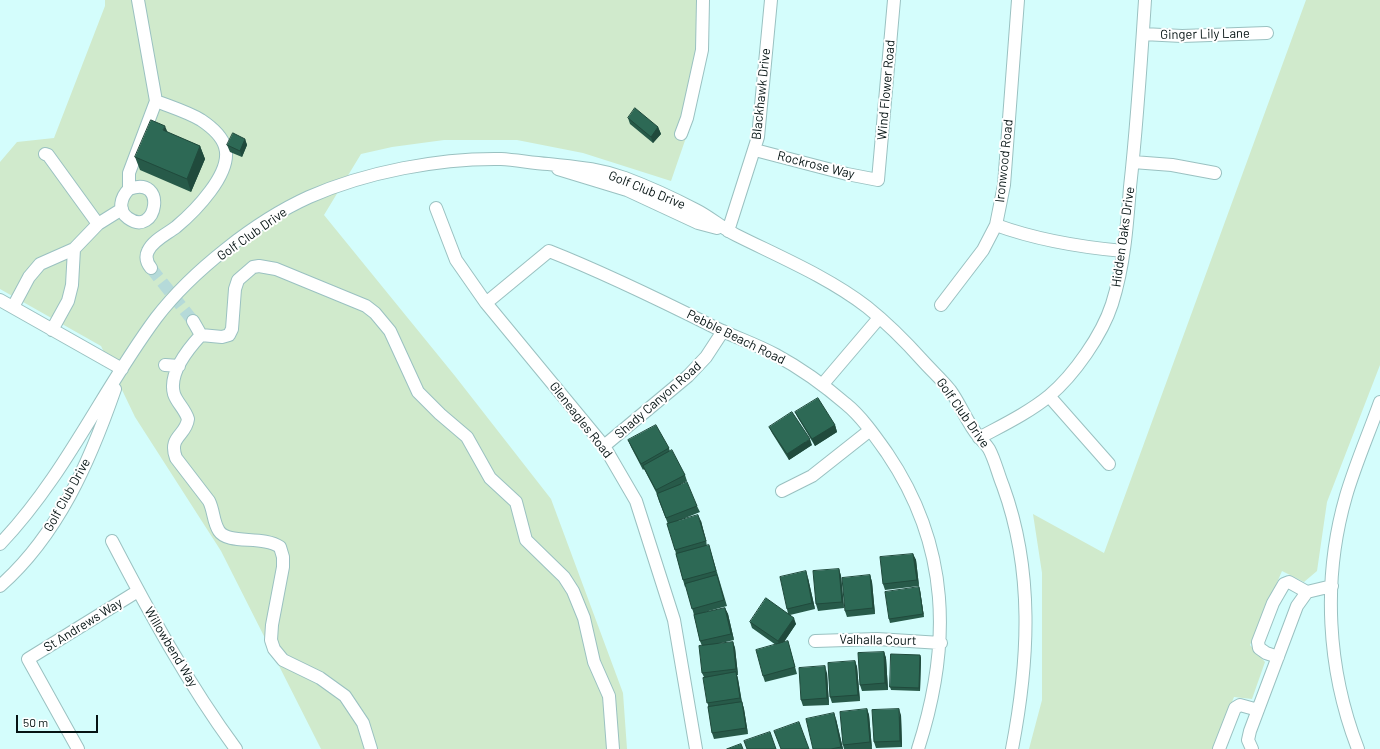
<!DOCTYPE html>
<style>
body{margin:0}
#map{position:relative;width:1380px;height:749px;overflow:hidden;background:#d4fdfc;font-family:Barlow,sans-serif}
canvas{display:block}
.scale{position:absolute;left:16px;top:715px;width:82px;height:18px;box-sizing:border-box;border:2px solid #051313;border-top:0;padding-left:5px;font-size:12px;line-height:14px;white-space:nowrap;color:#051313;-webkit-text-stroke:3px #fff;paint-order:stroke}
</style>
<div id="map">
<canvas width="1380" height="749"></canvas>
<div class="scale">50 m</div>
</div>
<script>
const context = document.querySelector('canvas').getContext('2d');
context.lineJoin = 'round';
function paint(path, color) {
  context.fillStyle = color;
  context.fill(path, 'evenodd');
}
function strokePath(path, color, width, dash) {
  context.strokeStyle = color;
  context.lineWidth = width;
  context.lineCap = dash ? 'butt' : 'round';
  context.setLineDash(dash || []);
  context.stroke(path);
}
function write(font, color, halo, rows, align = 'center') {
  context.font = font + ' Barlow,sans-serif';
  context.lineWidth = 4;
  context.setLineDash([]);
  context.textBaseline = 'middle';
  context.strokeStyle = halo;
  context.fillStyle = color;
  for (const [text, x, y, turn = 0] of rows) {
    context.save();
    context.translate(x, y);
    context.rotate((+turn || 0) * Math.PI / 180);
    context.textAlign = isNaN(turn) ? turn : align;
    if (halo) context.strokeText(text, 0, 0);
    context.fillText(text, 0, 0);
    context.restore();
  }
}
const green = new Path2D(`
 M105,0H708L690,126L671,181L583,153L517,140H444L392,147L361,154L324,215L455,376L551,499L623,693L627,749H321L221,551L135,417L101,346L0,289V162L17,142L54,138L105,6Z
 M1306,0H1380V365L1327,502L1317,571L1304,582L1282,571L1250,645L1265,662L1252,699L1234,697L1213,749H1029L1042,700V573L1033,514L1104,553Z`);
const minorTunnel = new Path2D(`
 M151,268L193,321`);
const minor = new Path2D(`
 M1143,34L1182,36L1267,33
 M681,134L687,118L702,50L703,0
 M755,150L847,174L878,180L894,0
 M45,154L48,155L98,224
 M1133,162L1172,165L1215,173
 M558,169L627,190L698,223L717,228
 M129,189C168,174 157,239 128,218C117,210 121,197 129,189V173L156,101L138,0
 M436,208L456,260L486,303L604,446L636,501L674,620L696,749
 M996,225C1037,240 1079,247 1123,251
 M728,231L758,137L771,0
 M74,249L98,224L122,209
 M151,268C147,263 145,257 148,251C153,240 167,234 176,227C194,212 233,173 225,147C222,136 210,126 201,120C188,112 171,107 156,101
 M0,300L122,369
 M486,303L549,251C605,273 660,300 714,327C734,337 756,344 776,355C800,368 824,385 846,404C861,416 875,436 887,453C950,546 952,644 918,749
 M941,305L983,250L996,225L1004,185L1018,0
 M13,307L29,277L40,264L74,249L72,285L68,301L52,330
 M193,321L201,335
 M201,335L222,337L229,335L232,329L235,289L238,280L253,267L259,266L276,269L366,306L375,313L390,331L418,392L440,414L467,437L490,478L516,502L526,540L564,577L573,591L584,618L594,662L609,696L613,749
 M201,335C188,349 168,373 174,394C177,403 185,409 188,419C186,436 168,436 176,458L209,501C214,511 213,522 219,531C228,545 263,535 280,547L283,557V567L272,625L271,640L274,649L283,660L320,678L345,696L363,723L371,749
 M165,365L179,366
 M822,385L879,318
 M1049,396L1109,464
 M979,438C1003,425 1028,413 1049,396C1074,375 1102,335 1112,304C1124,266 1127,227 1130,187C1137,125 1141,62 1145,0
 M604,446L688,376L706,357L723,331
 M782,491L812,476L869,431
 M112,541C149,612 188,684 236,749
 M0,544C65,476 101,392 156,318C192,271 256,221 309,197C366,172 439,158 501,159C517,160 532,163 548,164C576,167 597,168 625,178C649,187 673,198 696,210C710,217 722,228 736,235C780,257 828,277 867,307C887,323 906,342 923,361C932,371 942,380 950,390C961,405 967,423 979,437C982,441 986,444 989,449C995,460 998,474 1003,486C1034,571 1029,661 1012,749
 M0,586C58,535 90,461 115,389
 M815,641L877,639L941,643
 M1278,657L1266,653L1259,648L1258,642L1273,603L1284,584L1289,582L1307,592
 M78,749L28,659L138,591
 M1219,749L1235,708L1240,705L1258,710
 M1252,749L1248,740L1250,731L1297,606L1307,592L1332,586
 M1358,749C1327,669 1322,579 1346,496C1355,465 1369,433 1380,402`);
const wall = new Path2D(`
 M628,118L658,127L661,134L653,143L630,124Z
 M167,132L200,146L205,159L191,192L140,170L135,157Z
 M245,139L247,145L242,157L230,152L227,145Z
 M795,412L835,425L837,432L815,446L798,418Z
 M769,427L812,445L789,460L772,433Z
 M628,440L669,448L670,452L685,475L687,481L681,484L697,506L700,512L678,521H701L707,546L711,552L727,606L705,612L725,608L728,614L734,640L717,644L733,642L735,648L738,675H737L738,679L742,702L744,709L748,734L714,739L712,733L704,677L702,673V646L700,641L694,615L686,586L685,587L683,580L675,550L668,524L659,501L657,494L644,469L643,470L631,447Z
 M913,554L916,560L919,586L885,590L883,584Z
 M839,569L841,576L844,608L818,611L816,604Z
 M870,575L872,582L875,614L847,617L845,611Z
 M808,578L815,609L790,615L796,624L783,643L788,641L797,674L765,682L763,676L776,645L752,628L750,622L788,614L787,609Z
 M919,587L920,590L924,617L890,623L889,619Z
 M884,652L886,658L888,690L862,691L860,685Z
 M920,655L921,658L920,691L891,690L890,687Z
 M855,661L857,667L860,701L832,703L830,697Z
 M827,673L829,705L803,706L801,700Z
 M867,709L869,715L872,749H844L843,745Z
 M901,715L902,747L876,748L874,742Z
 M836,719L843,749H813Z`);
const shadedWall = new Path2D(`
 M165,126L170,138L163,130Z
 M658,127L661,134L653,143L651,137Z
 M245,139L247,145L242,157L240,151Z
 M200,146L205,159L191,192L187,179Z
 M835,425L837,432L815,446L812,439Z
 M810,439L812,445L789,460L787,454Z
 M698,515L701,521L708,547L706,541Z
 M913,554L916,560L919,586L917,580Z
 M839,569L841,576L844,608L842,602Z
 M806,571L808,578L815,609L812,603Z
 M870,575L872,582L875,614L873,608Z
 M919,587L920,590L924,617L923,614Z
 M725,608L728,614L734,640L731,634Z
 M794,618L796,624L780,648L778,641Z
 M733,642L735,648L738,675L736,669Z
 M884,652L886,658L888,690L885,683Z
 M920,655L921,658L920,691L919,688Z
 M855,661L857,667L860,701L858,695Z
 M825,666L827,673L829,705L827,698Z
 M736,672L738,679L742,704L740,698Z
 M742,702L744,709L748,734L746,728Z
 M867,709L869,715L872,749L870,742Z
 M899,709L901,715L902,747L900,741Z
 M834,713L836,719L843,749H842L841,747Z`);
const building = new Path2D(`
 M635,108L658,127L651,137L628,118Z
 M151,120L165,126L163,130L200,146L187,179L135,157Z
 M233,133L245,139L240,151L227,145Z
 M818,398L835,425L812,439L795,412Z
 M792,412L810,439L787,454L769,427Z
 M656,425L669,448L641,464L628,440Z
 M672,450L685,475L656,490L643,466Z
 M687,482L697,506L666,518L657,494Z
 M698,515L706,541L675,550L667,524Z
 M709,545L716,571L683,580L676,554Z
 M913,554L917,580L883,584L880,557Z
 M839,569L842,602L816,604L813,571Z
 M806,571L812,603L787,609L780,577Z
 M717,575L724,600L692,609L685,584Z
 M870,575L873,608L845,611L842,578Z
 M919,587L923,614L889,619L885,592Z
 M766,598L794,618L778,641L750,622Z
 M725,608L731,634L700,641L694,615Z
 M788,641L795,667L763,676L756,650Z
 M733,642L736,669L702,673L699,646Z
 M884,652L885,683L860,685L858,653Z
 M891,654L920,655L919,688L890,687Z
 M855,661L858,695L830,697L828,663Z
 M825,666L827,698L801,700L799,668Z
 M736,672L740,698L707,703L703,678Z
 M742,702L746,728L712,733L708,707Z
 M867,709L870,742L843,745L840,712Z
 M899,709L900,741L874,742L872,710Z
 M834,713L841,747L831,749H813L806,719Z
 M799,722L809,749H781L774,731Z
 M770,732L776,749H747L744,741Z
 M741,744L743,749H727Z`);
const streetNames = [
 ["Ginger Lily Lane",1205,34,-1],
 ["Wind Flower Road",886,90,-85],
 ["Blackhawk Drive",761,94,-84],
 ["Ironwood Road",1004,161,-84],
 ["Rockrose Way",816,165,14],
 ["Golf Club Drive",647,190,22],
 ["Golf Club Drive",252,234,-35],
 ["Hidden Oaks Drive",1123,237,-82],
 ["Pebble Beach Road",736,337,26],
 ["Shady Canyon Road",658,400,-41],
 ["Golf Club Drive",963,413,55],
 ["Gleneagles Road",581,420,52],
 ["Golf Club Drive",67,495,-61],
 ["St Andrews Way",83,625,-32],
 ["Valhalla Court",878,640,1],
 ["Willowbend Way",171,647,59]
];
paint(green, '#d0eacc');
strokePath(minorTunnel, '#b5dad9', 12, [12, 6]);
strokePath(minor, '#9ac1c1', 14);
strokePath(minor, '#fff', 12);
paint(wall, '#275a49');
paint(shadedWall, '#204a3c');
paint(building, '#2d6955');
strokePath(building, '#204a3c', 1);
write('13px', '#051313', '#fff', streetNames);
</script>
